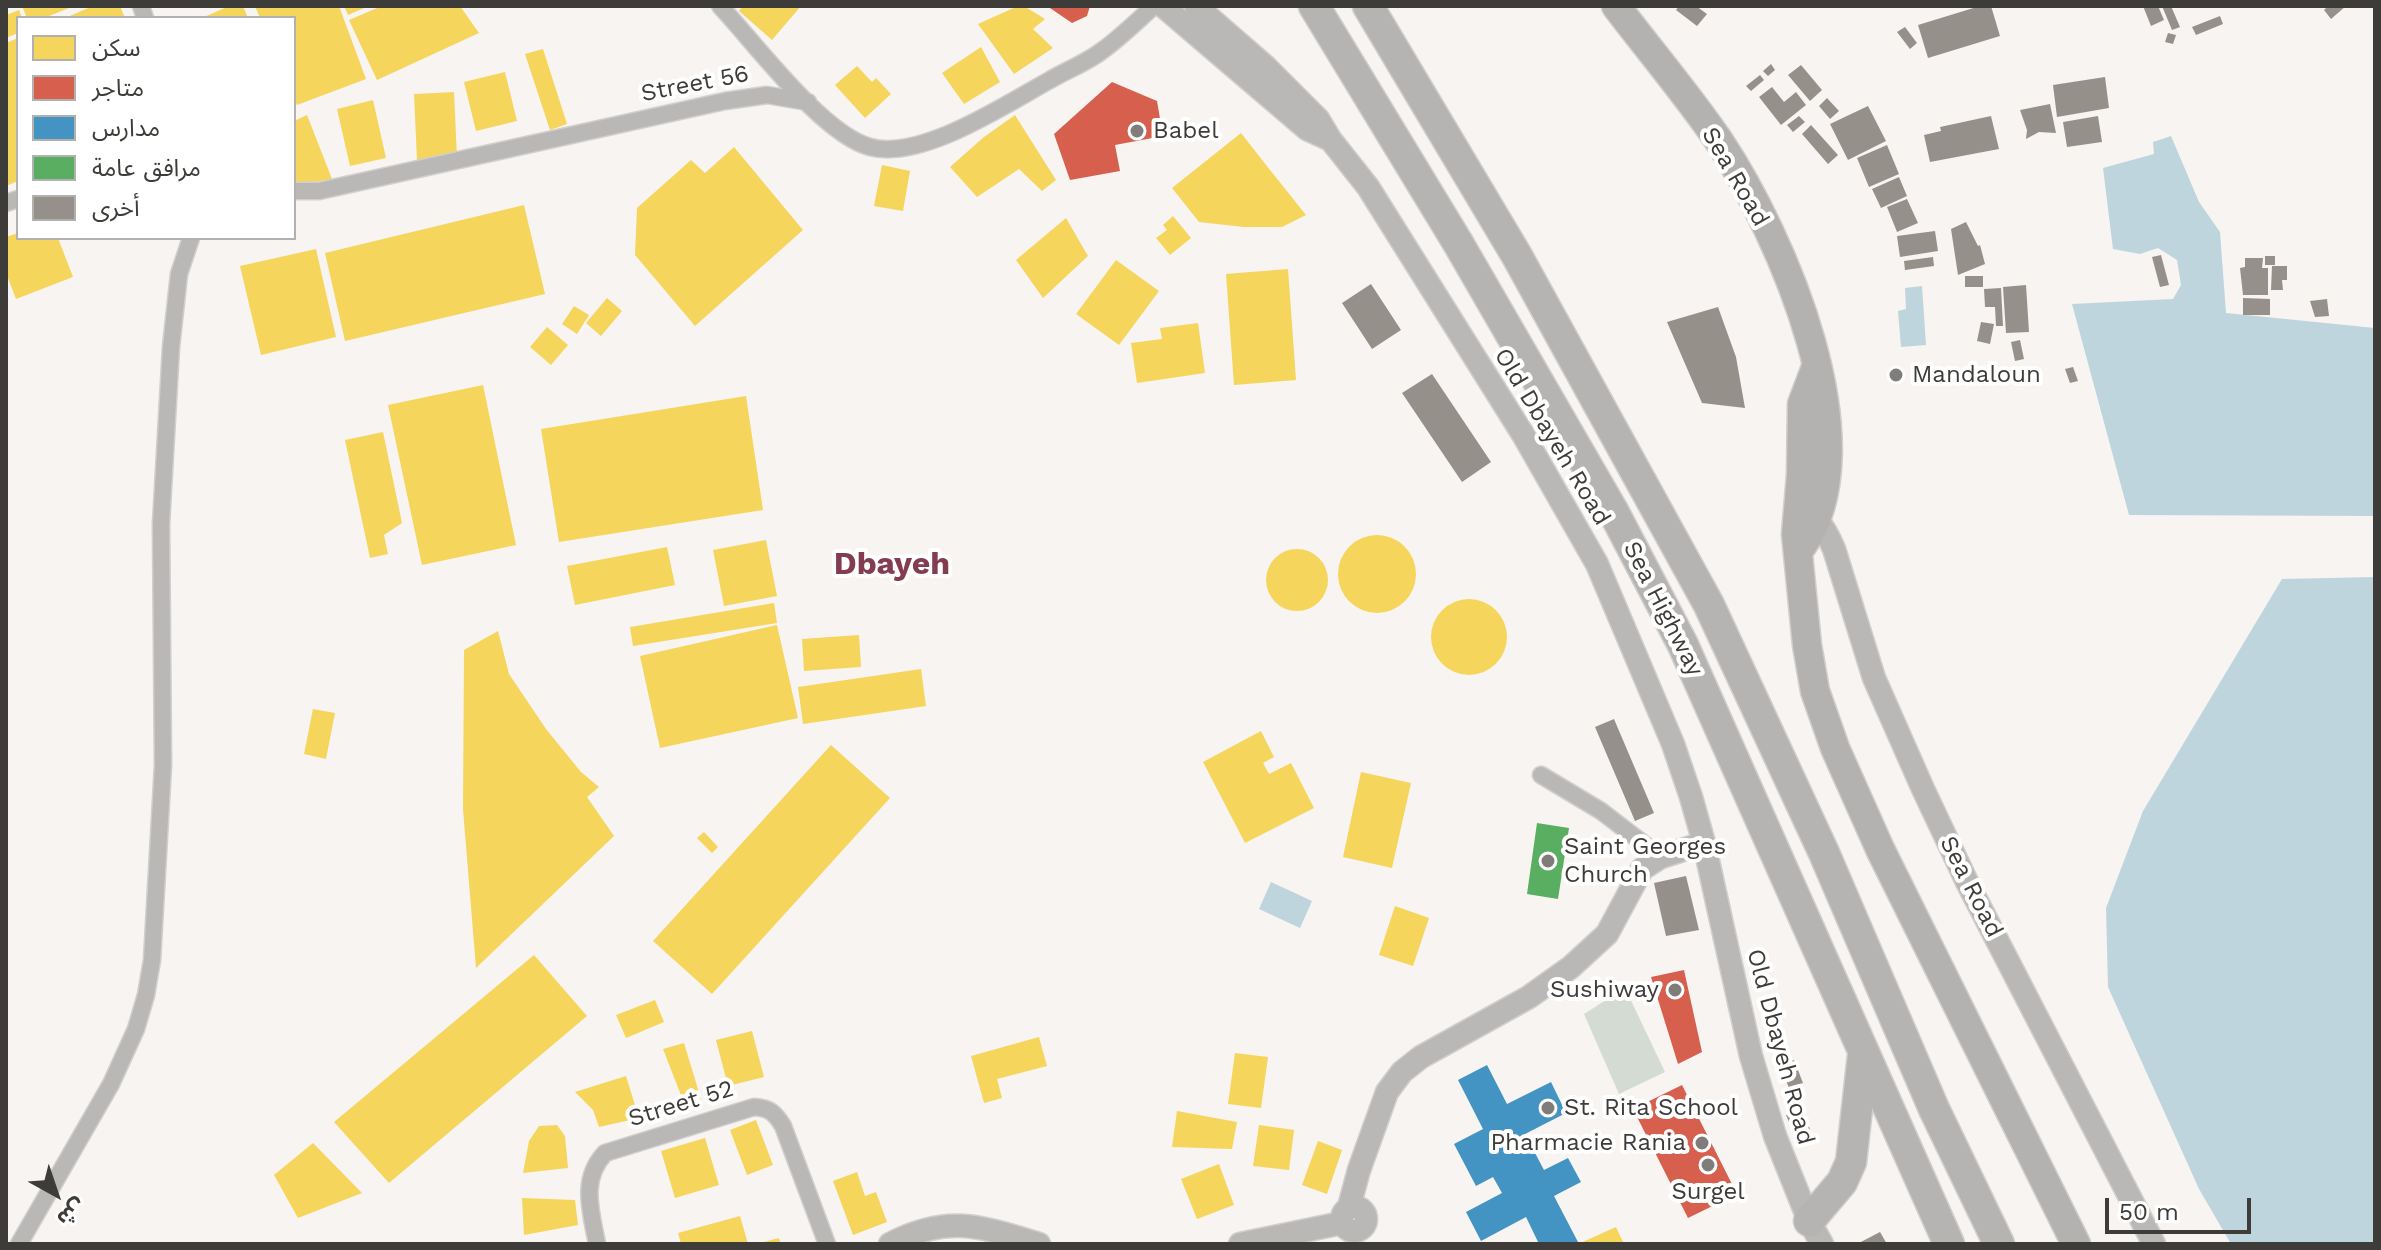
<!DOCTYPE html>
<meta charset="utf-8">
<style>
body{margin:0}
#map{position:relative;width:2381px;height:1250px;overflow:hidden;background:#f7f4f1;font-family:"Work Sans","Noto Sans Arabic",sans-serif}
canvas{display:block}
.frame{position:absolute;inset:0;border:8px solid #3e3c39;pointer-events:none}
.legend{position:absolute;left:16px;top:16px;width:280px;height:224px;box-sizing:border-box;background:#fff;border:2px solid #b2b1b0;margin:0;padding:10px 14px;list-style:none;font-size:24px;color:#3e3c39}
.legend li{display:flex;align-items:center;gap:16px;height:40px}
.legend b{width:40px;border:2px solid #b2b1b0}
.north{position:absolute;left:16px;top:1154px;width:80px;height:80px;-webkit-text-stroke:6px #fff;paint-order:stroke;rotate:140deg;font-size:22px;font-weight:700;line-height:32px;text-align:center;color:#3e3c39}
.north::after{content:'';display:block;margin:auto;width:28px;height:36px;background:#3e3c39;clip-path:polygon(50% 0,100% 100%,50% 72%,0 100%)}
.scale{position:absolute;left:2105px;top:1198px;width:146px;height:36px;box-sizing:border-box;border:4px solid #3e3c39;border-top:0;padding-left:10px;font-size:24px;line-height:28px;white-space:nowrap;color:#3e3c39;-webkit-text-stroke:6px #fff;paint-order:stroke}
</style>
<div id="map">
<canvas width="2381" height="1250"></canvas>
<div class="frame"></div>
<ul class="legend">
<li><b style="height:22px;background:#f6d55c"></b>سكن</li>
<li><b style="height:22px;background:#d6604d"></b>متاجر</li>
<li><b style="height:22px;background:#4393c3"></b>مدارس</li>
<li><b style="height:22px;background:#5aae61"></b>مرافق عامة</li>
<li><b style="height:22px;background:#96908b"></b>أخرى</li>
</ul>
<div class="north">ش</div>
<div class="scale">50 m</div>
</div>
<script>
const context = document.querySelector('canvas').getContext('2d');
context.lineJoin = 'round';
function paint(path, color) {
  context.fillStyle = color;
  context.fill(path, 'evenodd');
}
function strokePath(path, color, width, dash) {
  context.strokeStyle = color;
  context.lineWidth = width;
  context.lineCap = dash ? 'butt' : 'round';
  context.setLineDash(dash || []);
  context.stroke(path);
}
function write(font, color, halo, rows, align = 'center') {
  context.font = font + ' "Work Sans",sans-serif';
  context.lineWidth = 8;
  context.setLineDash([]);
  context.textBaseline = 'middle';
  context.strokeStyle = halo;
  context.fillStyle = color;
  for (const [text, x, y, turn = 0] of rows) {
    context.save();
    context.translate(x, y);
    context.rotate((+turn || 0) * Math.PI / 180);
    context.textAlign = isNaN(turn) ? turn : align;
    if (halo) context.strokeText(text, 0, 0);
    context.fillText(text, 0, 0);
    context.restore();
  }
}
const green = new Path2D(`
 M1625,988L1665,1072L1619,1094L1584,1014Z`);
const water = new Path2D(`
 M2171,136L2199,202L2220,232L2226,313L2375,328V516L2129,515L2072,304L2173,299L2181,285L2177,260L2158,248L2140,254L2113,249L2103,168L2154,154L2153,142Z
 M1922,286L1926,345L1901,347L1898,311L1906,309L1905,288Z
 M2375,577V1244H2231L2199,1189L2108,987L2106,908L2143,811L2282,579Z
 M1271,882L1312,901L1300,928L1259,909Z`);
const homes = new Path2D(`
 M22,6H74L44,18H27Z
 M93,6H120L125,18H65Z
 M229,6H243L248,18H202Z
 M255,6H339L366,79L297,105L294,98V18H260Z
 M344,6H369L348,15Z
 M382,6H460L479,33L377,80L349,20Z
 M743,6H801L772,40L739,11Z
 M1018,6H1024L1045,19L1033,29L1053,48L1014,74L978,24Z
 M19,10L22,18H18V33L6,38V15Z
 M18,38V181L6,186V43Z
 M981,47L1000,82L964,104L942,73Z
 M543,49L567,124L550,130L525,54Z
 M857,66L872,82L876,78L891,94L865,118L835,85Z
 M505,72L517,121L476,131L464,82Z
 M454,92L457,158L417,160L414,94Z
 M373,100L386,158L350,166L337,109Z
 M307,115L332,179L294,186V121Z
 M1015,115L1056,180L1042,191L1019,169L977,197L950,167L984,137Z
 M1241,133L1270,170L1306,215L1282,227H1244L1199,222L1172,188Z
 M734,147L803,230L695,326L635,255L637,208L691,160L705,173Z
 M882,165L910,171L903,211L874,206Z
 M524,205L545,294L345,341L325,253Z
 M1173,216L1191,238L1170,255L1156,238L1167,230L1163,225Z
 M1066,218L1088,256L1043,298L1016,260Z
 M18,233V238H58L73,277L16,299L6,273V237Z
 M316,249L336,337L261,355L240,266Z
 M1116,260L1159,291L1119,345L1076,314Z
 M1288,269L1296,380L1234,385L1226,274Z
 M607,298L622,311L601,336L586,323Z
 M574,306L589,315L577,334L562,324Z
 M1198,323L1205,373L1137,383L1131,343L1162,339L1160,328Z
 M547,327L568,345L551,365L530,347Z
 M483,385L516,545L422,565L388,405Z
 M746,396L763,510L559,542L541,429Z
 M383,432L402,523L384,535L388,554L370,558L345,440Z
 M1338 574a39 39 0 1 1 78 0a39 39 0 1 1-78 0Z
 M766,540L777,596L724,606L713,550Z
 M667,547L675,585L575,605L567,566Z
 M1266 580a31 31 0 1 1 62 0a31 31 0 1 1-62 0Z
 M1431 637a38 38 0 1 1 76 0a38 38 0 1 1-76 0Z
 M774,603L777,623L633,646L630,627Z
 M777,625L798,718L660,748L640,656Z
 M498,631L509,674L546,729L581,772L599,787L587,797L614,836L476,968L463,809L464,650Z
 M859,635L861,667L804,671L802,639Z
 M921,669L926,706L803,724L798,687Z
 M313,709L335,713L326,759L304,754Z
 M1261,731L1274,757L1263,763L1269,774L1291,763L1314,808L1245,843L1203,762Z
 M831,745L890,798L712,994L653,941Z
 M1361,772L1411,783L1392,868L1343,857Z
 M704,832L718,847L712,853L697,838Z
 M1395,906L1429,918L1413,966L1379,955Z
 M534,955L587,1016L389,1183L334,1122Z
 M655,1000L664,1022L626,1038L616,1015Z
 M752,1031L764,1077L728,1086L716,1040Z
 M1039,1037L1047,1066L997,1079L1002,1098L984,1103L971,1056Z
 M684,1043L701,1099L684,1103L663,1049Z
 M1235,1053L1268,1057L1261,1108L1228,1104Z
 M626,1076L639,1118L599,1127L593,1110L575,1092Z
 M1177,1111L1237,1122L1232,1149L1172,1147Z
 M756,1120L773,1165L747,1175L730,1130Z
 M557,1125L565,1136L568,1168L523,1173L529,1141L539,1126Z
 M1259,1125L1294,1130L1289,1170L1253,1166Z
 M705,1138L719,1185L675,1198L661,1151Z
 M1318,1141L1342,1150L1327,1194L1302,1185Z
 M313,1143L362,1193L298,1218L274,1175Z
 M1219,1164L1234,1205L1197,1219L1181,1179Z
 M857,1172L865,1196L876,1192L887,1222L853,1235L833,1181Z
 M522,1198L575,1200L578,1225L524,1235Z
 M740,1216L748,1244H681L678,1233Z
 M1616,1227L1624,1244H1578Z
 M779,1238L781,1244H760V1243Z`);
const shops = new Path2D(`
 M1047,6H1090L1087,16L1072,23Z
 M1112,82L1157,101L1163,136L1115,145L1120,171L1070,180L1054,134Z
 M1684,970L1702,1052L1678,1064L1651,977Z
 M1682,1085L1737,1194L1688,1218L1633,1109Z`);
const schools = new Path2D(`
 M1487,1065L1507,1104L1551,1082L1566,1113L1525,1134L1544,1170L1568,1158L1581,1182L1554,1196L1578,1242L1574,1244H1539L1526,1217L1481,1241L1466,1212L1502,1193L1493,1177L1476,1186L1454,1144L1483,1129L1458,1080Z`);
const public = new Path2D(`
 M1537,823L1569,828L1558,899L1527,894Z`);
const building = new Path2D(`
 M1679,6H1696L1707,14L1697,26L1676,10Z
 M1980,6H1991L2000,36L1928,58L1918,25Z
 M2143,6H2158L2164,20L2151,26Z
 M2162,6H2171L2180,27L2172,30Z
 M2328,6H2346L2331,19L2324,10Z
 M2220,16L2223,24L2196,35L2192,27Z
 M1905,27L1917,43L1910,49L1897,32Z
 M2168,33L2176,35L2173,44L2165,42Z
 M1771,64L1775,70L1768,76L1763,71Z
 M1801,65L1822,90L1810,101L1788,75Z
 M1760,75L1764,80L1751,91L1746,86Z
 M2105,77L2109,108L2057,117L2053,85Z
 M1772,87L1784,102L1796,92L1806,105L1781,125L1759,97Z
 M1827,98L1839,111L1830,119L1819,106Z
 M2050,104L2056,133L2039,132L2026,139L2027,130L2020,110Z
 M1868,106L1886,141L1848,160L1830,124Z
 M1799,116L1805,122L1793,132L1787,125Z
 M1991,116L1999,149L1930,162L1924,135L1941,131L1940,127Z
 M2098,116L2102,142L2067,147L2063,122Z
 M1811,125L1838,155L1828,164L1802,134Z
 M1887,145L1899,174L1869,187L1857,158Z
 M1899,177L1907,196L1881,208L1872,189Z
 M1907,199L1918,223L1897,232L1887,207Z
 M1966,222L1978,246L1980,245L1985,264L1958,275L1951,229Z
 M1935,231L1938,251L1900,257L1897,236Z
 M2161,255L2169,285L2160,287L2152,257Z
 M2265,256H2275V265H2265Z
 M1933,257L1934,266L1905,270L1904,261Z
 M2245,258H2263L2262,268H2268V295H2243L2240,268L2245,267Z
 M2272,266H2287V280H2282L2283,290H2271Z
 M1965,276H1983V287H1965Z
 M1371,284L1401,330L1372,349L1342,303Z
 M2026,285L2029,332L2006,333L2003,287Z
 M2001,288L2003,326H1996L1995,307H1985L1984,289Z
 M2243,298L2270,299V315H2243Z
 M2327,299L2329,316L2315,317L2310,301Z
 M1718,307L1736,357L1745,408L1702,403L1667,322Z
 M1981,322L1994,324L1990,344L1977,341Z
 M2020,340L2024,359L2015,361L2011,342Z
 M2073,367L2078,381L2070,383L2065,369Z
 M1432,374L1491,462L1462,482L1402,393Z
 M1614,719L1654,813L1635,821L1595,727Z
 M1686,876L1699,930L1666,936L1654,883Z
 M1794,1060L1803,1083L1789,1088L1780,1066Z
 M1801,1108L1813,1136L1798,1143L1786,1115Z
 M1880,1232L1887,1244H1857Z`);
const minor = new Path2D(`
 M141,6L145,18
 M720,6C755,43 822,134 870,147C921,161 1006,104 1050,80C1067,70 1088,62 1103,50C1121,37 1137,21 1154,6
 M294,191H319L725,101L767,95L808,102
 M6,203L18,199
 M1541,775L1601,811L1661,857
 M19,1244L111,1084L136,1029L146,995L152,960L163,765L161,524L171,347L179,274L191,238
 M597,1244C591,1211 580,1180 605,1153L754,1107C770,1108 775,1113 783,1126L827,1244`);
const tertiary = new Path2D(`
 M1163,6L1307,129L1329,139
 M1196,6L1266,67L1318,119L1330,139L1368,187L1524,436L1597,564L1673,744L1691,797L1704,843L1751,1056L1775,1136L1809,1221L1822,1244
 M1802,511C1821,520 1826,531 1834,549L1874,678L1923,789L1967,882L2154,1244
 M1342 1219a12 12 0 1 1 24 0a12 12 0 1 1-24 0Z
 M1349,1207L1359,1170L1387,1092L1402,1072L1421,1057L1529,997L1571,967L1607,934L1642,869L1661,857L1704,843
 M890,1244C948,1214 979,1226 1039,1244
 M1240,1244L1342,1223`);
const trunk = new Path2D(`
 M1616,6C1650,51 1687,94 1719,141C1781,234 1875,446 1800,549
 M1816,367L1802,404L1801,475L1796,534L1807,645L1815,691L1835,748L1880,849L2076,1244`);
const motorway = new Path2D(`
 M1314,6L1458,243L1613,511L1683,645L1949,1244
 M1368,6L1517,256L1709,605L1824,853L1934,1109L1999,1244
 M1809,1221L1842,1182L1851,1162L1863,1055`);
const markers = [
 [1137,131,8,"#7f7c79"],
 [1896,375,8,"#7f7c79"],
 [1548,861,8,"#7f7c79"],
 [1675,990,8,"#7f7c79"],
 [1548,1108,8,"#7f7c79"],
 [1702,1143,8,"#7f7c79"],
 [1708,1165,8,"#7f7c79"]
];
const streetNames = [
 ["Street 56",695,84,-11],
 ["Sea Road",1735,177,60],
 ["Old Dbayeh Road",1552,437,59],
 ["Sea Highway",1663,609,63],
 ["Sea Road",1971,887,63],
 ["Old Dbayeh Road",1780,1047,75],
 ["Street 52",681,1104,-17]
];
const poiNames = [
 ["Babel",1153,131],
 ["Mandaloun",1912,375],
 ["Saint Georges",1564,847],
 ["Church",1564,875],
 ["Sushiway",1659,990,"right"],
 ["St. Rita School",1564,1108],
 ["Pharmacie Rania",1686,1143,"right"],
 ["Surgel",1708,1192,"center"]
];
const districtNames = [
 ["Dbayeh",892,565]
];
paint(green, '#d3dbd2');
paint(water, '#bed5dd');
paint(homes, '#f6d55c');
paint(shops, '#d6604d');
paint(schools, '#4393c3');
paint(public, '#5aae61');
paint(building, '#96908b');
strokePath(minor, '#d1cfcd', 19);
strokePath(tertiary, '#d1cfcd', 25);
strokePath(trunk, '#d1cfcd', 31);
strokePath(motorway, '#d1cfcd', 33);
strokePath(minor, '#b9b8b6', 16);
strokePath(tertiary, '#b9b8b6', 22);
strokePath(trunk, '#b4b2b0', 28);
strokePath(motorway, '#b6b4b3', 30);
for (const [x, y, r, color] of markers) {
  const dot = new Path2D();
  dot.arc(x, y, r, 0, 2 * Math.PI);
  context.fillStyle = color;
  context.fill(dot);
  strokePath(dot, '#fff', 3);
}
write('24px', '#3e3c39', '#fff', streetNames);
write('24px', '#3e3c39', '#fff', poiNames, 'left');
write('bold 32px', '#833c50', '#fff', districtNames);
</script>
